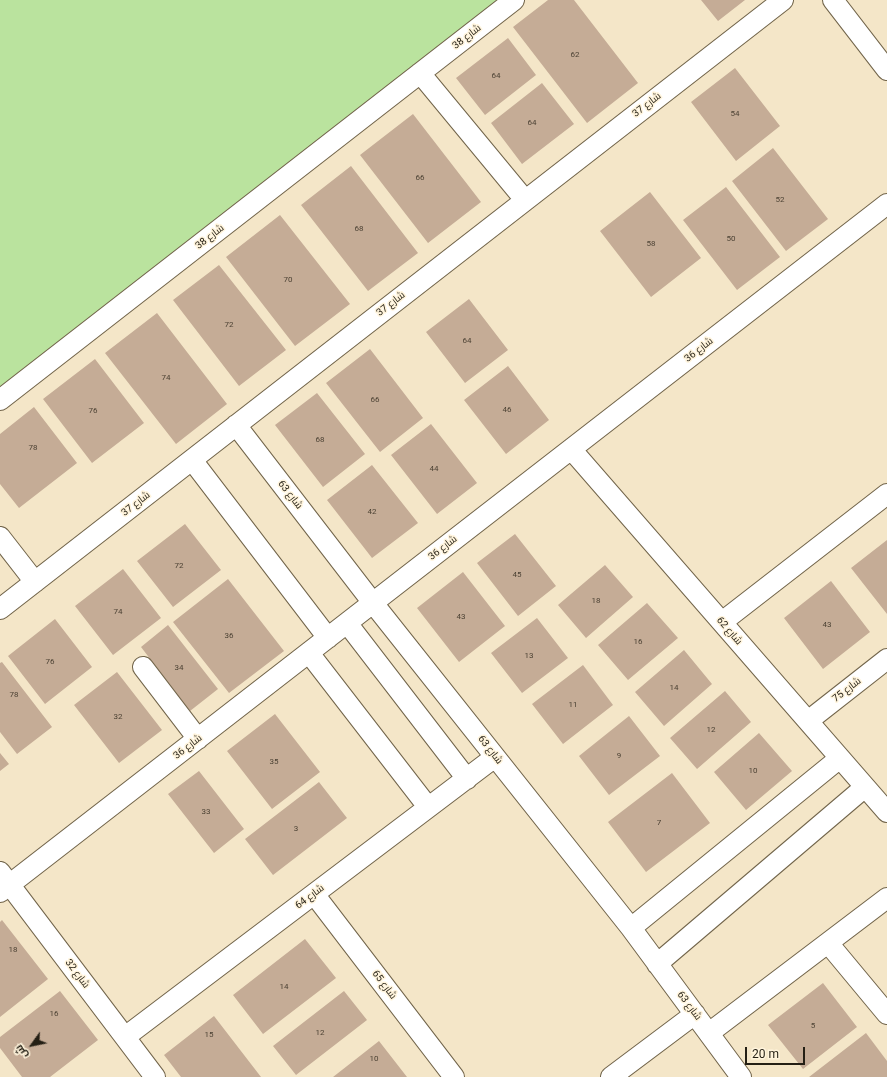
<!DOCTYPE html>
<meta charset="utf-8">
<style>
body{margin:0}
#map{position:relative;width:887px;height:1077px;overflow:hidden;background:#f4e6c8;font-family:Roboto,Cairo,sans-serif}
canvas{display:block}
.north{position:absolute;left:12px;top:1025px;width:40px;height:40px;-webkit-text-stroke:3px #fff4dc;paint-order:stroke;rotate:237deg;font-size:11px;font-weight:700;line-height:16px;text-align:center;color:#241f14}
.north::after{content:'';display:block;margin:auto;width:14px;height:18px;background:#241f14;clip-path:polygon(50% 0,100% 100%,50% 72%,0 100%)}
.scale{position:absolute;left:745px;top:1047px;width:60px;height:18px;box-sizing:border-box;border:2px solid #241f14;border-top:0;padding-left:5px;font-size:12px;line-height:14px;white-space:nowrap;color:#241f14;-webkit-text-stroke:3px #fff4dc;paint-order:stroke}
</style>
<div id="map">
<canvas width="887" height="1077"></canvas>
<div class="north">ش</div>
<div class="scale">20 m</div>
</div>
<script>
const context = document.querySelector('canvas').getContext('2d');
context.lineJoin = 'round';
function paint(path, color) {
  context.fillStyle = color;
  context.fill(path, 'evenodd');
}
function strokePath(path, color, width, dash) {
  context.strokeStyle = color;
  context.lineWidth = width;
  context.lineCap = dash ? 'butt' : 'round';
  context.setLineDash(dash || []);
  context.stroke(path);
}
function write(font, color, halo, rows, align = 'center') {
  context.font = font + ' Roboto,Cairo,sans-serif';
  context.lineWidth = 3;
  context.setLineDash([]);
  context.textBaseline = 'middle';
  context.strokeStyle = halo;
  context.fillStyle = color;
  for (const [text, x, y, turn = 0] of rows) {
    context.save();
    context.translate(x, y);
    context.rotate((+turn || 0) * Math.PI / 180);
    context.textAlign = isNaN(turn) ? turn : align;
    if (halo) context.strokeText(text, 0, 0);
    context.fillText(text, 0, 0);
    context.restore();
  }
}
const green = new Path2D(`
 M0,0H514L0,400Z`);
const building = new Path2D(`
 M548,0H574L638,83L587,123L513,27Z
 M701,0H745L718,21Z
 M508,38L536,75L485,115L456,78Z
 M735,68L780,126L736,161L691,102Z
 M542,83L574,124L522,164L491,123Z
 M413,114L481,202L428,243L360,155Z
 M773,148L828,219L786,251L732,181Z
 M351,166L418,253L368,291L301,205Z
 M726,187L780,257L737,290L683,220Z
 M650,192L701,258L651,297L600,231Z
 M280,215L350,304L295,346L226,257Z
 M219,265L286,350L239,386L173,300Z
 M469,299L508,350L465,383L426,332Z
 M157,313L227,404L176,444L105,353Z
 M370,349L423,418L380,452L326,383Z
 M95,359L144,423L92,463L43,399Z
 M508,366L549,420L506,454L464,400Z
 M317,393L365,454L323,487L275,425Z
 M34,407L77,463L19,508L0,484V434Z
 M431,424L477,483L437,514L391,455Z
 M372,465L418,523L372,558L327,500Z
 M185,524L221,570L173,607L137,561Z
 M515,534L556,586L518,616L477,563Z
 M887,540V614L851,568Z
 M605,565L633,597L586,638L558,605Z
 M123,569L161,618L113,655L75,606Z
 M463,572L505,626L459,662L417,608Z
 M228,579L284,651L229,693L173,622Z
 M831,581L870,632L823,669L784,618Z
 M647,603L678,638L628,680L598,645Z
 M537,618L568,658L522,693L491,653Z
 M55,619L92,667L45,704L8,656Z
 M168,625L218,689L190,711L141,647Z
 M684,650L712,684L664,726L635,692Z
 M2,662L52,727L17,754L0,732V663Z
 M583,665L613,705L563,744L532,704Z
 M117,672L162,730L119,763L74,705Z
 M725,691L751,722L697,769L670,738Z
 M275,714L320,772L272,809L227,751Z
 M629,716L660,756L609,795L579,756Z
 M759,733L792,771L746,810L714,772Z
 M0,753L9,764L0,771Z
 M199,771L244,829L214,853L168,794Z
 M672,773L710,823L646,872L608,822Z
 M319,782L347,818L273,875L245,839Z
 M2,920L48,979L0,1017V922Z
 M305,939L336,978L263,1034L233,995Z
 M823,983L857,1027L803,1069L768,1025Z
 M60,991L98,1040L50,1077H22L0,1048V1037Z
 M344,991L367,1020L296,1075L273,1046Z
 M214,1016L261,1077H181L164,1055Z
 M866,1033L887,1061V1077H809Z
 M379,1041L407,1077H333Z`);
const minor = new Path2D(`
 M833,0L887,70
 M420,73L525,200
 M0,400L514,0
 M236,425L373,603L631,928L741,1077
 M571,449L887,812
 M192,460L328,638
 M0,537L35,582
 M0,609L783,0
 M722,622L887,494
 M347,623L467,779
 M309,653L428,807
 M143,667L198,739
 M808,721L887,659
 M0,872L155,1077
 M0,892L887,204
 M314,894L454,1077
 M631,928L840,758
 M828,943L887,1014
 M657,964L865,787
 M709,1033L887,898
 M125,1037L495,757
 M611,1077L695,1014`);
const numberNames = [
 ["62",575,55],
 ["64",496,76],
 ["54",735,114],
 ["64",532,123],
 ["66",420,178],
 ["52",780,200],
 ["68",359,229],
 ["50",731,239],
 ["58",651,244],
 ["70",288,280],
 ["72",229,325],
 ["64",467,341],
 ["74",166,378],
 ["66",375,400],
 ["46",507,410],
 ["76",93,411],
 ["68",320,440],
 ["78",33,448],
 ["44",434,469],
 ["42",372,512],
 ["72",179,566],
 ["45",517,575],
 ["18",596,601],
 ["74",118,612],
 ["43",461,617],
 ["43",827,625],
 ["36",229,636],
 ["16",638,642],
 ["13",529,656],
 ["76",50,662],
 ["34",179,668],
 ["14",674,688],
 ["78",14,695],
 ["11",573,705],
 ["32",118,717],
 ["12",711,730],
 ["9",619,756],
 ["35",274,762],
 ["10",753,771],
 ["33",206,812],
 ["7",659,823],
 ["3",296,829],
 ["18",13,950],
 ["14",284,987],
 ["16",54,1014],
 ["5",813,1026],
 ["12",320,1033],
 ["15",209,1035],
 ["10",374,1059]
];
const streetNames = [
 ["شارع 38",467,37,-38],
 ["شارع 37",647,105,-38],
 ["شارع 38",210,237,-38],
 ["شارع 37",391,304,-38],
 ["شارع 36",699,350,-38],
 ["شارع 63",290,495,52],
 ["شارع 37",136,504,-38],
 ["شارع 36",443,548,-38],
 ["شارع 62",729,631,49],
 ["شارع 75",847,690,-38],
 ["شارع 36",188,747,-38],
 ["شارع 63",490,750,52],
 ["شارع 64",310,897,-37],
 ["شارع 32",77,974,53],
 ["شارع 65",384,985,53],
 ["شارع 63",689,1006,53]
];
paint(green, '#bae39e');
paint(building, '#c5ac96');
strokePath(minor, '#71644a', 22);
strokePath(minor, '#fff', 20);
write('8px', '#4c4234', null, numberNames);
write('10px', '#241f14', '#fff4dc', streetNames);
</script>
